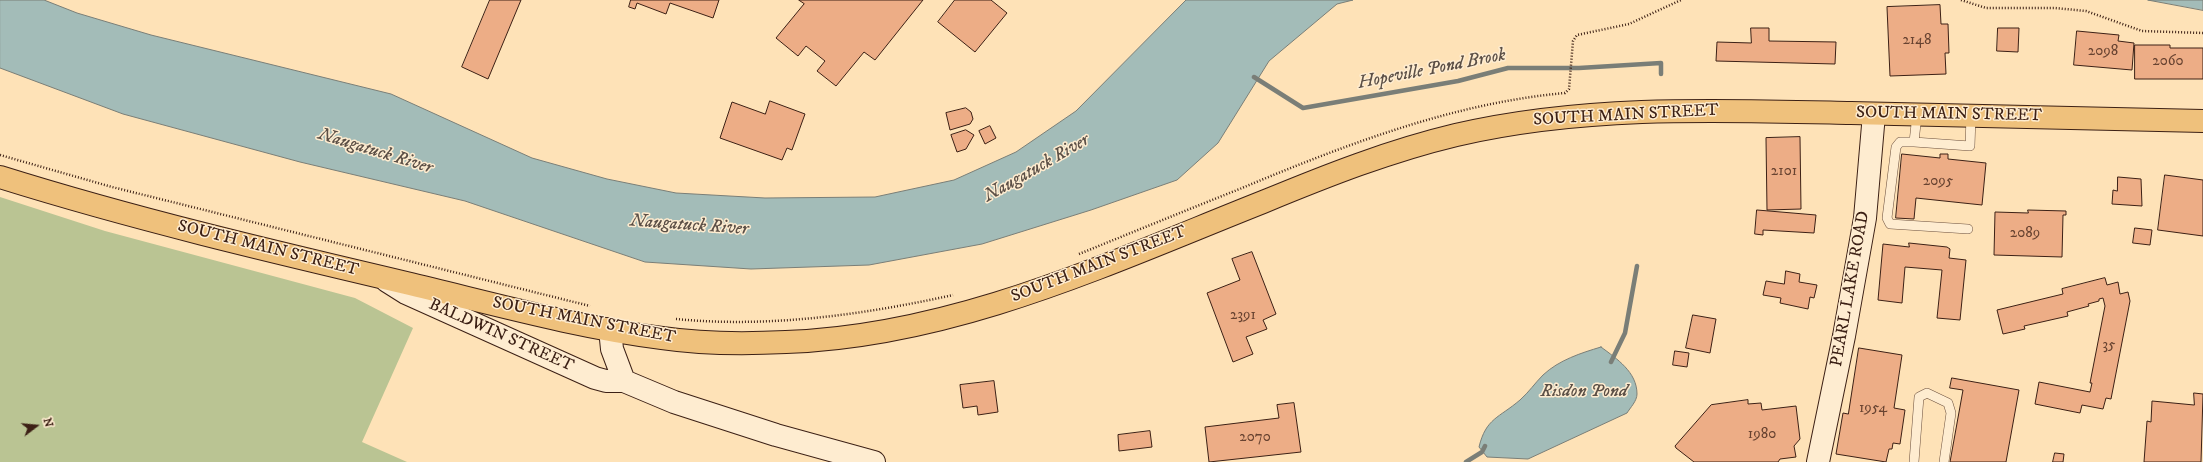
<!DOCTYPE html>
<style>
body{margin:0}
#map{position:relative;width:2203px;height:462px;overflow:hidden;background:#fee2b7;font-family:"IM FELL DW Pica",serif}
canvas{display:block}
.north{position:absolute;left:16px;top:406px;width:40px;height:40px;-webkit-text-stroke:3px #feecd0;paint-order:stroke;rotate:74deg;font-size:11px;font-weight:700;line-height:16px;text-align:center;color:#3c2015}
.north::after{content:'';display:block;margin:auto;width:14px;height:18px;background:#3c2015;clip-path:polygon(50% 0,100% 100%,50% 72%,0 100%)}
</style>
<div id="map">
<canvas width="2203" height="462"></canvas>
<div class="north">N</div>
</div>
<script>
const context = document.querySelector('canvas').getContext('2d');
context.lineJoin = 'round';
function paint(path, color) {
  context.fillStyle = color;
  context.fill(path, 'evenodd');
}
function strokePath(path, color, width, dash) {
  context.strokeStyle = color;
  context.lineWidth = width;
  context.lineCap = dash ? 'butt' : 'round';
  context.setLineDash(dash || []);
  context.stroke(path);
}
function write(font, color, halo, rows, align = 'center') {
  context.font = font + ' "IM FELL DW Pica",serif';
  context.lineWidth = 3;
  context.setLineDash([]);
  context.textBaseline = 'middle';
  context.strokeStyle = halo;
  context.fillStyle = color;
  for (const [text, x, y, turn = 0] of rows) {
    context.save();
    context.translate(x, y);
    context.rotate((+turn || 0) * Math.PI / 180);
    context.textAlign = isNaN(turn) ? turn : align;
    if (halo) context.strokeText(text, 0, 0);
    context.fillText(text, 0, 0);
    context.restore();
  }
}
const green = new Path2D(`
 M0,197L105,231L355,298L413,328L362,442L407,462H0Z`);
const water = new Path2D(`
 M0,0H44L77,13L151,35L391,94L532,158L607,179L676,193L765,198L875,197L954,180L1016,152L1076,111L1186,0H1353L1337,4L1269,61L1218,143L1177,180L1091,210L982,244L869,265L751,269L645,262L465,201L300,162L123,114L0,68Z
 M2148,0H2203V10Z
 M1601,347C1617,359 1637,372 1637,394C1637,401 1630,408 1627,413L1528,459L1487,457L1479,447C1486,418 1499,418 1520,400C1529,392 1535,383 1543,375C1559,360 1581,353 1601,347Z`);
const stream = new Path2D(`
 M1254,77L1303,108L1458,81L1508,68H1579L1661,63V74
 M1611,362L1625,333L1637,266
 M1466,462L1482,452L1485,446`);
const building = new Path2D(`
 M490,0H521L488,79L462,67Z
 M631,0H719L713,18L670,3L666,14L637,3L635,9L629,7Z
 M799,0H923L875,60L864,52L836,86L817,71L825,61L806,46L798,56L776,38L804,4Z
 M955,0H991L1007,13L975,52L938,22Z
 M1940,5L1941,24H1948L1949,53H1945L1946,74L1890,76L1887,7Z
 M1751,28H1769V41L1836,42L1835,64L1716,61L1717,42L1751,43Z
 M1998,28H2019L2018,52L1997,51Z
 M2077,31L2119,35L2118,41L2134,43L2132,70L2074,65Z
 M2135,45H2170V48H2203V79H2135Z
 M770,101L805,114L792,150L787,148L782,160L720,138L732,102L765,114Z
 M966,108L971,112L973,119L970,124L950,130L946,113Z
 M990,126L996,138L985,144L979,131Z
 M966,130L974,135L966,149L957,152L951,135Z
 M1800,137L1801,209L1767,210L1766,138Z
 M1902,154L1940,158V154H1948V159L1986,163L1982,205L1916,198L1914,219L1896,218Z
 M2165,175L2203,180V236L2158,230Z
 M2118,177L2141,179L2142,206L2112,204L2113,190L2117,191Z
 M1757,210L1816,215L1814,233L1763,230V235L1755,234Z
 M2028,210L2066,211V215H2063L2062,257L1994,255L1995,212L2028,213Z
 M2135,228L2152,230L2150,245L2133,243Z
 M1909,243L1947,247L1950,249L1949,258L1966,260L1960,320L1937,318L1942,270L1905,267L1902,303L1878,300L1883,244L1909,247Z
 M1252,252L1276,314L1263,320L1267,329L1246,337L1253,354L1233,362L1207,293L1240,280L1232,259Z
 M1786,271L1800,274L1799,282L1817,285L1814,298L1810,297L1808,309L1780,303L1781,298L1763,295L1766,281L1784,284Z
 M2105,278L2107,285L2118,282L2120,294L2128,292L2130,301L2111,399L2106,398L2103,409L2082,405L2080,413L2035,404L2039,382L2090,392L2092,383H2090L2105,306L2103,298L2099,299V301L2088,304L2089,306L2067,312L2068,316L2024,326L2025,329L2003,334L1997,310L2063,294L2062,289Z
 M1693,315L1716,319L1710,353L1686,348Z
 M1859,348L1902,355L1894,408L1905,410L1900,444L1893,443L1892,449H1889L1886,462L1836,454L1843,413L1848,414Z
 M1675,351L1689,353L1687,367L1673,365Z
 M1952,378L2019,390L2006,462H1950L1963,390L1950,388Z
 M994,381L998,412L978,415L977,406L963,408L960,385Z
 M2194,393L2203,394L2201,462H2144L2147,421L2151,422L2152,401L2194,405Z
 M1748,400V404L1761,403L1762,410L1796,406L1800,439L1794,446L1796,457L1780,459L1778,462H1694L1676,448L1675,446L1711,405Z
 M1294,403L1301,452L1209,462L1205,427L1279,418L1277,405Z
 M1150,431L1152,447L1119,451L1118,435Z
 M2055,453L2064,454L2063,462H2053Z`);
const path = new Path2D(`
 M1961,0L1986,8H2055L2086,11L2142,31L2203,33
 M0,155L112,187L590,306
 M1079,254C1133,232 1187,210 1242,188C1345,145 1453,103 1565,93L1569,89L1573,41L1577,35L1629,24L1681,0
 M676,319C768,328 862,315 953,295`);
const service = new Path2D(`
 M1917,115L1914,142L1970,146L1971,116
 M1914,142H1900L1896,147L1887,218L1890,224L1968,229
 M1914,462L1919,397L1927,393L1948,403L1951,413L1944,462`);
const secondary = new Path2D(`
 M387,281L406,293L595,378L606,381H624L674,402L776,435L874,462
 M610,329L612,349L624,381
 M1818,462L1844,336L1865,218L1874,114`);
const primary = new Path2D(`
 M0,177C134,219 270,251 406,283C491,303 575,327 662,338C703,344 745,344 786,342C955,336 1109,263 1263,202C1326,176 1389,151 1456,135C1585,105 1719,110 1851,113C1968,116 2086,118 2203,121`);
const numberNames = [
 ["2148",1917,41],
 ["2098",2103,52],
 ["2060",2168,62],
 ["2101",1784,172],
 ["2095",1938,182],
 ["2089",2025,234],
 ["2391",1243,316],
 ["35",2109,346],
 ["1954",1873,409],
 ["1980",1762,435],
 ["2070",1255,438]
];
const streetNames = [
 ["SOUTH MAIN STREET",1949,115,1],
 ["SOUTH MAIN STREET",1626,116,-3],
 ["SOUTH MAIN STREET",268,249,14],
 ["SOUTH MAIN STREET",1099,265,-21],
 ["PEARL LAKE ROAD",1851,289,-80],
 ["SOUTH MAIN STREET",584,321,11],
 ["BALDWIN STREET",501,336,24]
];
const waterNames = [
 ["Hopeville Pond Brook",1432,70,-11],
 ["Naugatuck River",375,152,17],
 ["Naugatuck River",1037,169,-30],
 ["Naugatuck River",689,226,4],
 ["Risdon Pond",1584,392]
];
paint(green, '#bac493');
paint(water, '#a3bcb8');
strokePath(water, '#7a7e77', 1);
strokePath(stream, '#7a7e77', 4.5);
paint(building, '#edad86');
strokePath(building, '#3c2015', 1);
strokePath(service, '#6c503e', 10);
strokePath(secondary, '#3c2015', 24);
strokePath(primary, '#3c2015', 24);
strokePath(path, '#3c2015', 2.5, [1, 2]);
strokePath(service, '#feecd0', 9);
strokePath(secondary, '#feecd0', 22);
strokePath(primary, '#efc17c', 22);
write('15px', '#684331', null, numberNames);
write('17px', '#3c2015', '#feecd0', streetNames);
write('italic 18px', '#5b4f46', '#feecd0', waterNames);
</script>
